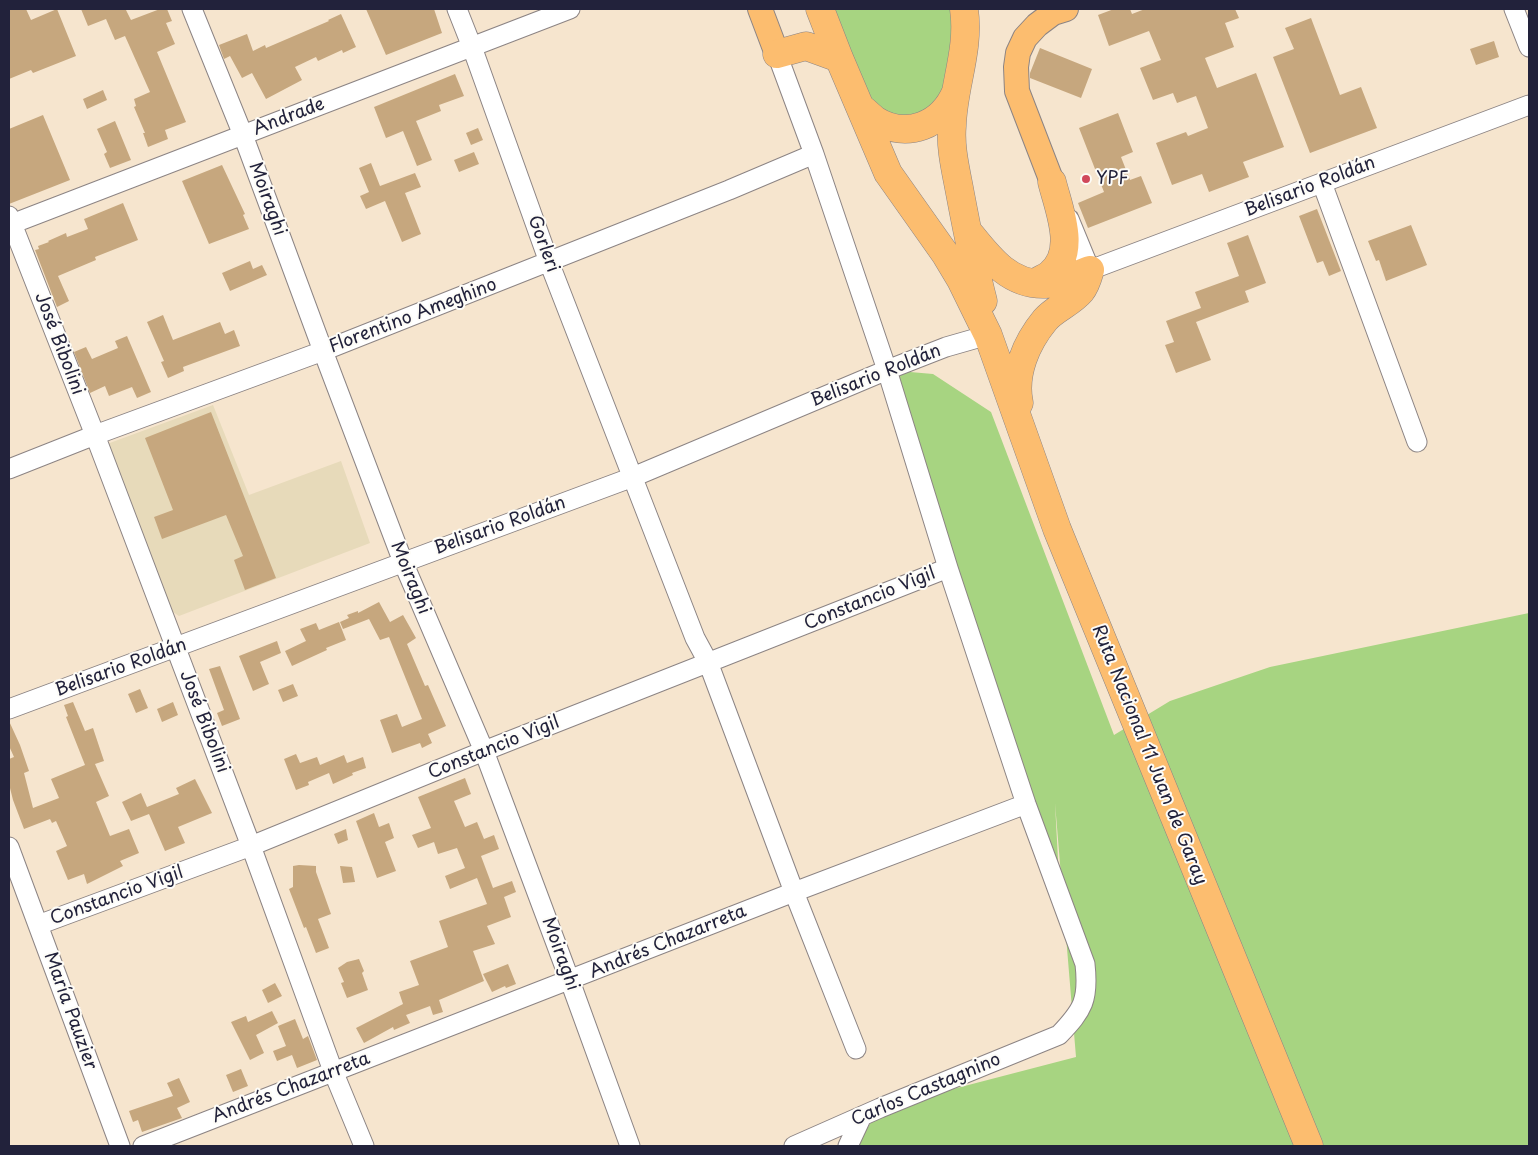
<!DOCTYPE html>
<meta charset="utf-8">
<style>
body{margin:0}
#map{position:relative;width:1538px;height:1155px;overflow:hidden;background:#f6e5ce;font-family:"Playpen Sans",sans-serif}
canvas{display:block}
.frame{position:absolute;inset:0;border:10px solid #22223b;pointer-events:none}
</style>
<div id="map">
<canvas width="1538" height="1155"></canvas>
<div class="frame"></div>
</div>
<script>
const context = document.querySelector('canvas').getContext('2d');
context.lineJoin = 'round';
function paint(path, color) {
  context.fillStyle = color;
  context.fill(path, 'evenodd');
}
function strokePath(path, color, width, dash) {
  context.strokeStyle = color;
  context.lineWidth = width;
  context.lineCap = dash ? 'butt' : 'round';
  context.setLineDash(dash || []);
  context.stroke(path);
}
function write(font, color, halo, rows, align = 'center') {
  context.font = font + ' "Playpen Sans",sans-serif';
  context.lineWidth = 4;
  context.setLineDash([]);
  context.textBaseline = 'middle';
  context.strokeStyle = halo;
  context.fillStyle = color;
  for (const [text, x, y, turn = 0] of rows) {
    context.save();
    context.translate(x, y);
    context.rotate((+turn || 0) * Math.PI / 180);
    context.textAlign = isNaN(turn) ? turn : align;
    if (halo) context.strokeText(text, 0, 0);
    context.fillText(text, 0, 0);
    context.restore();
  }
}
const built = new Path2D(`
 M213,405L249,495L341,461L370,543L179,616L170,610L107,444Z`);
const green = new Path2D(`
 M829,9H955L957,37L939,104L905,121L868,103Z
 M887,370L933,374L991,412L1114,735L1170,701L1270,667L1529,613V1146H856L880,1108L1076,1057L1055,803L1060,897Z`);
const building = new Path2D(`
 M9,9H26L31,20L57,9L76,56L33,73L31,70L9,79Z
 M81,9H129L126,10L131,20L160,9H167L172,21L166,23L175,44L157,52L186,122L165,130L168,139L148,147L143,133H145L134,107L136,106L134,99L150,92L125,36L115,40L106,19L88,26Z
 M366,9H434L442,33L386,55Z
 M1114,9H1130L1132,14L1145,9H1235L1239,18L1225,23L1234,47L1205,58L1217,88L1256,73L1284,147L1243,162L1249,177L1209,192L1202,174L1172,185L1156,143L1186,132L1188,136L1208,128L1196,96L1177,103L1173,93L1153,100L1140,68L1161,60L1149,31L1109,46L1098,15Z
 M341,14L356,47L343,53L342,50L318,61L316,57L295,67L302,80L266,99L252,73L242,78L230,56L224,59L219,45L247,34L253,51L265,45L266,48L329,21L328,20Z
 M1311,18L1340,95L1361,87L1377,128L1310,153L1273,57L1294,49L1285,28Z
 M1494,41L1499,57L1476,65L1470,49Z
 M1040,48L1092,69L1081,98L1030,78V73Z
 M455,74L464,96L439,105L441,111L416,121L432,160L417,166L403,131L386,138L374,107Z
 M103,90L107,100L87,109L83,99Z
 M1118,113L1133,152L1121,157L1130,180L1141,176L1152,203L1088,228L1078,203L1104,192L1079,128Z
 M43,115L70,180L9,204V129Z
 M115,121L131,160L110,168L104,154L107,152L97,129Z
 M478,128L483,140L471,145L466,133Z
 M474,152L479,164L459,172L454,160Z
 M371,163L380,186L415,173L421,187L405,193L421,234L402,242L385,201L366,209L360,196L369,192L359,168Z
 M222,165L245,214L243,215L249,229L209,244L182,181Z
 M123,203L138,240L95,257L96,260L58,276L69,301L57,307L35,250L39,249L38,246L49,242L48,241L66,233L67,237L88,229L84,219Z
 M1317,209L1341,271L1329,276L1323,261L1317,263L1299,216Z
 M1411,225L1427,265L1386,281L1379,260L1376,261L1368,241Z
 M1248,235L1266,283L1245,291L1249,302L1196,322L1211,360L1176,373L1165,345L1174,342L1166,321L1201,308L1195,292L1239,276L1227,243Z
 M250,261L253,269L262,265L267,275L230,291L222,273Z
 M163,315L173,340L220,322L225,334L234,330L240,346L183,367L184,371L168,378L161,362L164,361L147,322Z
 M127,336L151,392L137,398L132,387L109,396L105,386L90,393L74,352L86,347L92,359L118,348L115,341Z
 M211,412L276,578L245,590L234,560L243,556L226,515L162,539L154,517L173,510L145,438Z
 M379,602L390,622L403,615L416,638L407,644L425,686L428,685L446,726L428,734L432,743L422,748L420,743L392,753L380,720L397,714L402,727L422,719L389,637L380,640L369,619L343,629L340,622L349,618L347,615L358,611V613Z
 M339,622L346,640L326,648L327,650L292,666L285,651L306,641L300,629L316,623L319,630Z
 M277,641L281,653L260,662L269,684L253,691L239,656Z
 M220,666L240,719L222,726L217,713L224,710L209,669Z
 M293,684L298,696L283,702L278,690Z
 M140,689L148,708L136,713L128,694Z
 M73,702L85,731L93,728L104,761L95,764L109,796L96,802L110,836L129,829L139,853L120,861L123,866L87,884L84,874L68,880L56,851L67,846L56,821L52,823L50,819L24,829L13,800L9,784V759L14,757L9,746V721L20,745L29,771L24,773L33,808L59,798L51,779L85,765L66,717L68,716L64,705Z
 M173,702L178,715L162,722L157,709Z
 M296,754L300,763L317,757L320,765L344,755L347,763L363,757L366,768L352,773L353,775L333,784L329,773L308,782L309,785L296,790L284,759Z
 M465,778L471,794L454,801L465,827L477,822L484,839L494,835L499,849L481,856L493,888L512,881L516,892L504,897L511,917L487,926L495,944L473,951L484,981L439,1000L443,1012L433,1015L430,1006L406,1015L410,1023L394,1030L393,1027L364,1043L356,1028L403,1004L399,992L419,985L410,961L448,947L439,921L487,904L477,878L450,889L445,876L465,868L457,848L438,854L434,842L418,848L412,835L431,828L418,797Z
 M195,779L212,813L178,827L185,843L165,851L149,814L131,821L122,802L141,793L147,807L179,794L176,788Z
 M374,813L379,827L389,823L394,838L385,842L396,871L377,878L356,821Z
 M346,829L348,840L338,844L334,834Z
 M299,865L316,866V872L331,914L318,919L329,948L316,953L306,927L304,928L289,889L293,887V866Z
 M340,866L352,867L355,882L343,883Z
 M359,959L364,971L362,973L368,990L347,998L341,983L344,982L338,968L347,962Z
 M508,964L516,984L506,988L505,986L492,992L483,974Z
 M275,983L282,996L268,1003L262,990Z
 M272,1011L278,1023L256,1035L264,1053L250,1060L231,1022L246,1016L248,1022Z
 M295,1019L303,1039L308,1036L317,1060L297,1068L292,1055L277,1061L273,1051L286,1046L278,1026Z
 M241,1069L248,1086L233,1092L226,1075Z
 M179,1078L190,1102L177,1108L182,1118L142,1132L138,1120L133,1122L129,1111L173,1096L167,1083Z`);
const minor = new Path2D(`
 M192,9L243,135L323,351L403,562L484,751L570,981L630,1146
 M457,9L472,47L549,262L695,638L708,662L794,892L856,1049
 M1514,9L1529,47
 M777,54L814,154L887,370L948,568L1026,804L1085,964C1089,1000 1083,1010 1059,1035L880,1108L794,1146
 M1322,183L1417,442
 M9,216L95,435L251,846L333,1071L364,1146
 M1069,219L1090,270L1529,105
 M9,225L570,9
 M9,469L95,435L323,351L729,190L814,154
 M9,709L633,477L887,370L946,347L988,335
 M9,847L120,1146
 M38,925L251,846L484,751L948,568
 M143,1146L794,892L1026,804
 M848,1146L862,1116`);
const major = new Path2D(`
 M760,9L777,54
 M1052,182L1017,91L1016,67L1018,53L1025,38L1037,25L1053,13L1066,9`);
const highway = new Path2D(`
 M820,9L839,58L888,173L946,255L961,280L988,335L1057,529L1309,1146
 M964,9C970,50 953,86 952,126C950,148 956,171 960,193C967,230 974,266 983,301
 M777,54L806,46L839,58
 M860,107C865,111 870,116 875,120C907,140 942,125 956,92
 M970,234C990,259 1010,285 1045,284C1060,283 1076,275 1090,270
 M1035,283C1039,280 1045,278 1049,275C1078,253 1059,210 1052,182
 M1019,403C1013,374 1026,343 1045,320C1054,309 1071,303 1081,291C1086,285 1088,277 1090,270`);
const markers = [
 [1086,179,5,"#d1495b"]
];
const streetNames = [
 ["Andrade",289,117,-21],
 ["Belisario Roldán",1310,187,-21],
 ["Moiraghi",267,199,70],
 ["Gorleri",543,244,70],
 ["Florentino Ameghino",413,316,-21],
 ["José Bibolini",59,344,69],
 ["Belisario Roldán",876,376,-22],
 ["Belisario Roldán",500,526,-20],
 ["Moiraghi",410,578,68],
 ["Constancio Vigil",870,599,-22],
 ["Belisario Roldán",121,668,-20],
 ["José Bibolini",204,722,69],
 ["Constancio Vigil",494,748,-22],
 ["Ruta Nacional 11 Juan de Garay",1149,755,68],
 ["Constancio Vigil",117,896,-20],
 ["Andrés Chazarreta",668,942,-22],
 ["Moiraghi",560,954,70],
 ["María Pauzier",70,1011,70],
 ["Andrés Chazarreta",291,1088,-21],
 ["Carlos Castagnino",926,1090,-23]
];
const poiNames = [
 ["YPF",1096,179]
];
paint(built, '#e7daba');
paint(green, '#a7d481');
paint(building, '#c6a77e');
strokePath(minor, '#8c8484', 21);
strokePath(major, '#8c8484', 26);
strokePath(highway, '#8c8484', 29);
strokePath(minor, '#fff', 19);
strokePath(major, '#fcbd6f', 24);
strokePath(highway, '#fcbd6f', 28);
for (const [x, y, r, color] of markers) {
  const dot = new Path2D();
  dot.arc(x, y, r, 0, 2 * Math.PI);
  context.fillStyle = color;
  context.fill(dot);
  strokePath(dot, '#fdfcf7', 2);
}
write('18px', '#22223b', '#fdfcf7', streetNames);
write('18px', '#22223b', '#fdfcf7', poiNames, 'left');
</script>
